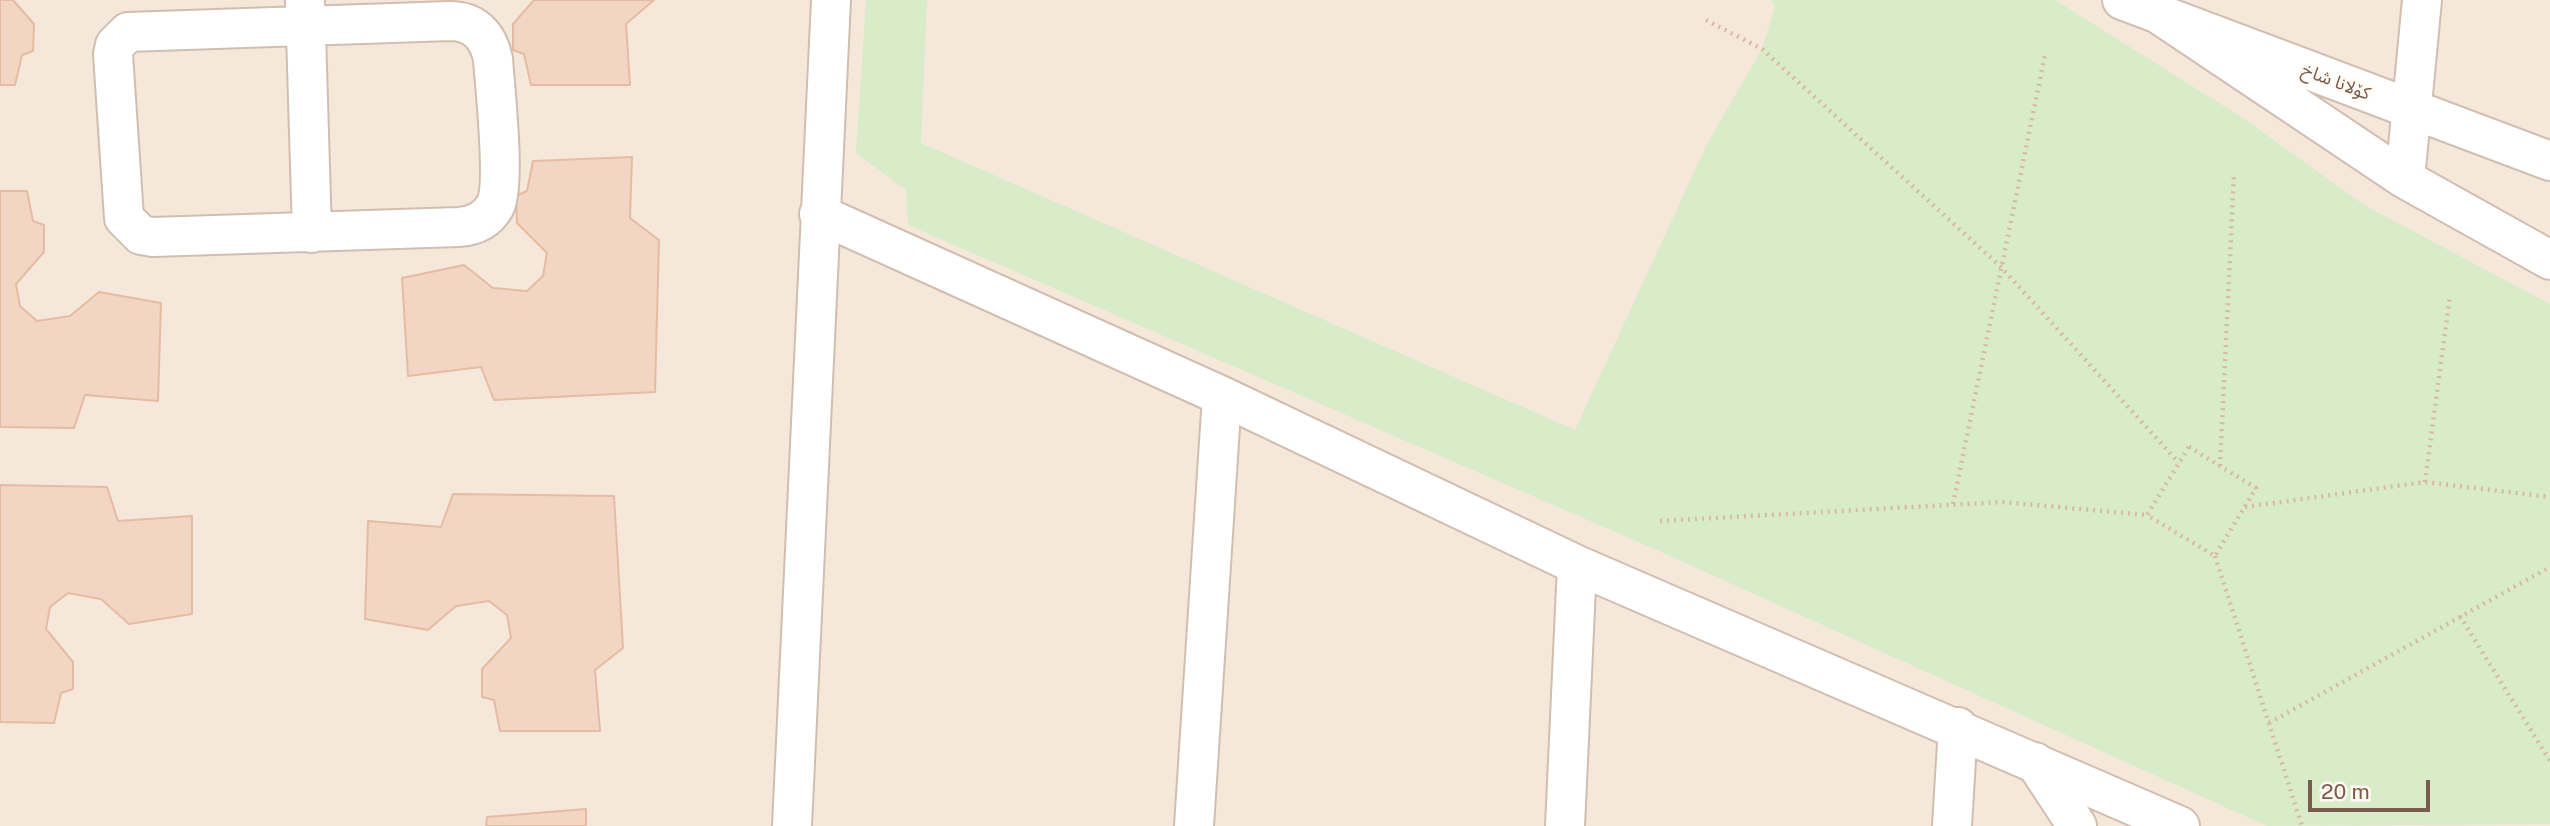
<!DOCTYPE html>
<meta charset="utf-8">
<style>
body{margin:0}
#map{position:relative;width:2550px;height:826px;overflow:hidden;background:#fdf6ec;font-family:"Public Sans",sans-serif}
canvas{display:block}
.scale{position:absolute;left:2308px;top:780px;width:122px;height:32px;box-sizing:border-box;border:4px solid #7a5c4d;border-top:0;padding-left:9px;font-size:21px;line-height:24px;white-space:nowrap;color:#7a5c4d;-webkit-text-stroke:5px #fffaf3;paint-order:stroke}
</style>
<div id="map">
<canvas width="2550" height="826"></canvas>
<div class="scale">20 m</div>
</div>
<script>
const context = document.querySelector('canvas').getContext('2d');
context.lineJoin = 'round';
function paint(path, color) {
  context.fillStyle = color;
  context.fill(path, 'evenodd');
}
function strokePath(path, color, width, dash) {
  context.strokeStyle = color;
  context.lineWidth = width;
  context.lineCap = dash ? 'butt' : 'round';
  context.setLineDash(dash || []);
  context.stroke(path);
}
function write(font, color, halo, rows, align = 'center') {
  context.font = font + ' "Public Sans","Noto Sans Arabic",sans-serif';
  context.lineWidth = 5;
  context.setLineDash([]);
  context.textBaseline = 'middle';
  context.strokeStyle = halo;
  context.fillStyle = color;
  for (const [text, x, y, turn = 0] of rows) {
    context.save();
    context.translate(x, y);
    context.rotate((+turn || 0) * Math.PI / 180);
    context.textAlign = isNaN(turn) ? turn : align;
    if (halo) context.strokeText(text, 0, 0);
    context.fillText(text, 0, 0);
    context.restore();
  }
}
const residential = new Path2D(`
 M0,0H2550V826H0Z`);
const green = new Path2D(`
 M866,0H927L921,143L1575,430L1707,144L1762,49L1775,6L1770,0H2055L2243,118L2364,205L2550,304V824L2267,826L1650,547L908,225L906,190L856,153Z`);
const building = new Path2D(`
 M0,0H13L34,24L33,51L22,55L15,85H0Z
 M534,0H654L626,24L630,85H531L524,54L513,50V24Z
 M632,157L630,218L659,240L655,392L494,400L481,367L408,376L402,278L464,265L493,288L527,291L543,276L547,253L517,223L516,196L527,191L533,161Z
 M0,191H27L33,221L44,225V252L16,284L20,306L37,321L70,316L99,292L161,303L158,401L85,395L74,428L0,427Z
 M0,485L107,487L118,521L192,516V614L129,624L101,599L68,593L50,607L46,629L73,662V689L61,693L54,723L0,722Z
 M453,494L614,496L623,648L595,670L600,731H500L494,700L482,697V669L511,638L507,615L489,601L456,606L428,630L365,619L368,521L441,527Z
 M586,809V826H486L487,817Z`);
const path = new Path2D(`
 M1706,20L1762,49L2001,267L2179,463
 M2189,447L2256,488L2215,556L2147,515Z
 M2220,466L2234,174
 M2425,482L2450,295
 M1953,504L2045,55
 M2245,507L2425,482L2550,497
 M1660,521L2002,502L2147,515
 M2215,556L2302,826
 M2460,616L2550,761
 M2269,723L2550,567`);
const minor = new Path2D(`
 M305,0L312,233
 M2122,0L2550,161
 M2157,13L2405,179L2422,0
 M450,21C474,21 488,35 493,59C495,88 506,185 495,206C487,220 474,226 459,227L153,237L141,235L124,218L113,54L115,45L128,32Z
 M2405,179L2550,260
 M819,214L1222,396L1577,565L2180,826
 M2035,762L2077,826
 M792,826L831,0
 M1194,826L1222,396
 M1565,826L1577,565
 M1952,826L1958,727`);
const streetNames = [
 ["کۆلانا شاخ",2336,82,21]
];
paint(residential, '#f5e8da');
paint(green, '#d8ecc9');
paint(building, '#f3d5c3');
strokePath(building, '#e6bba3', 2);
strokePath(minor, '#d1beb0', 42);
strokePath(path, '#d9b8a5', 4.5, [2, 5]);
strokePath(minor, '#fff', 38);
write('18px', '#7a5c4d', '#fffaf3', streetNames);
</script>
